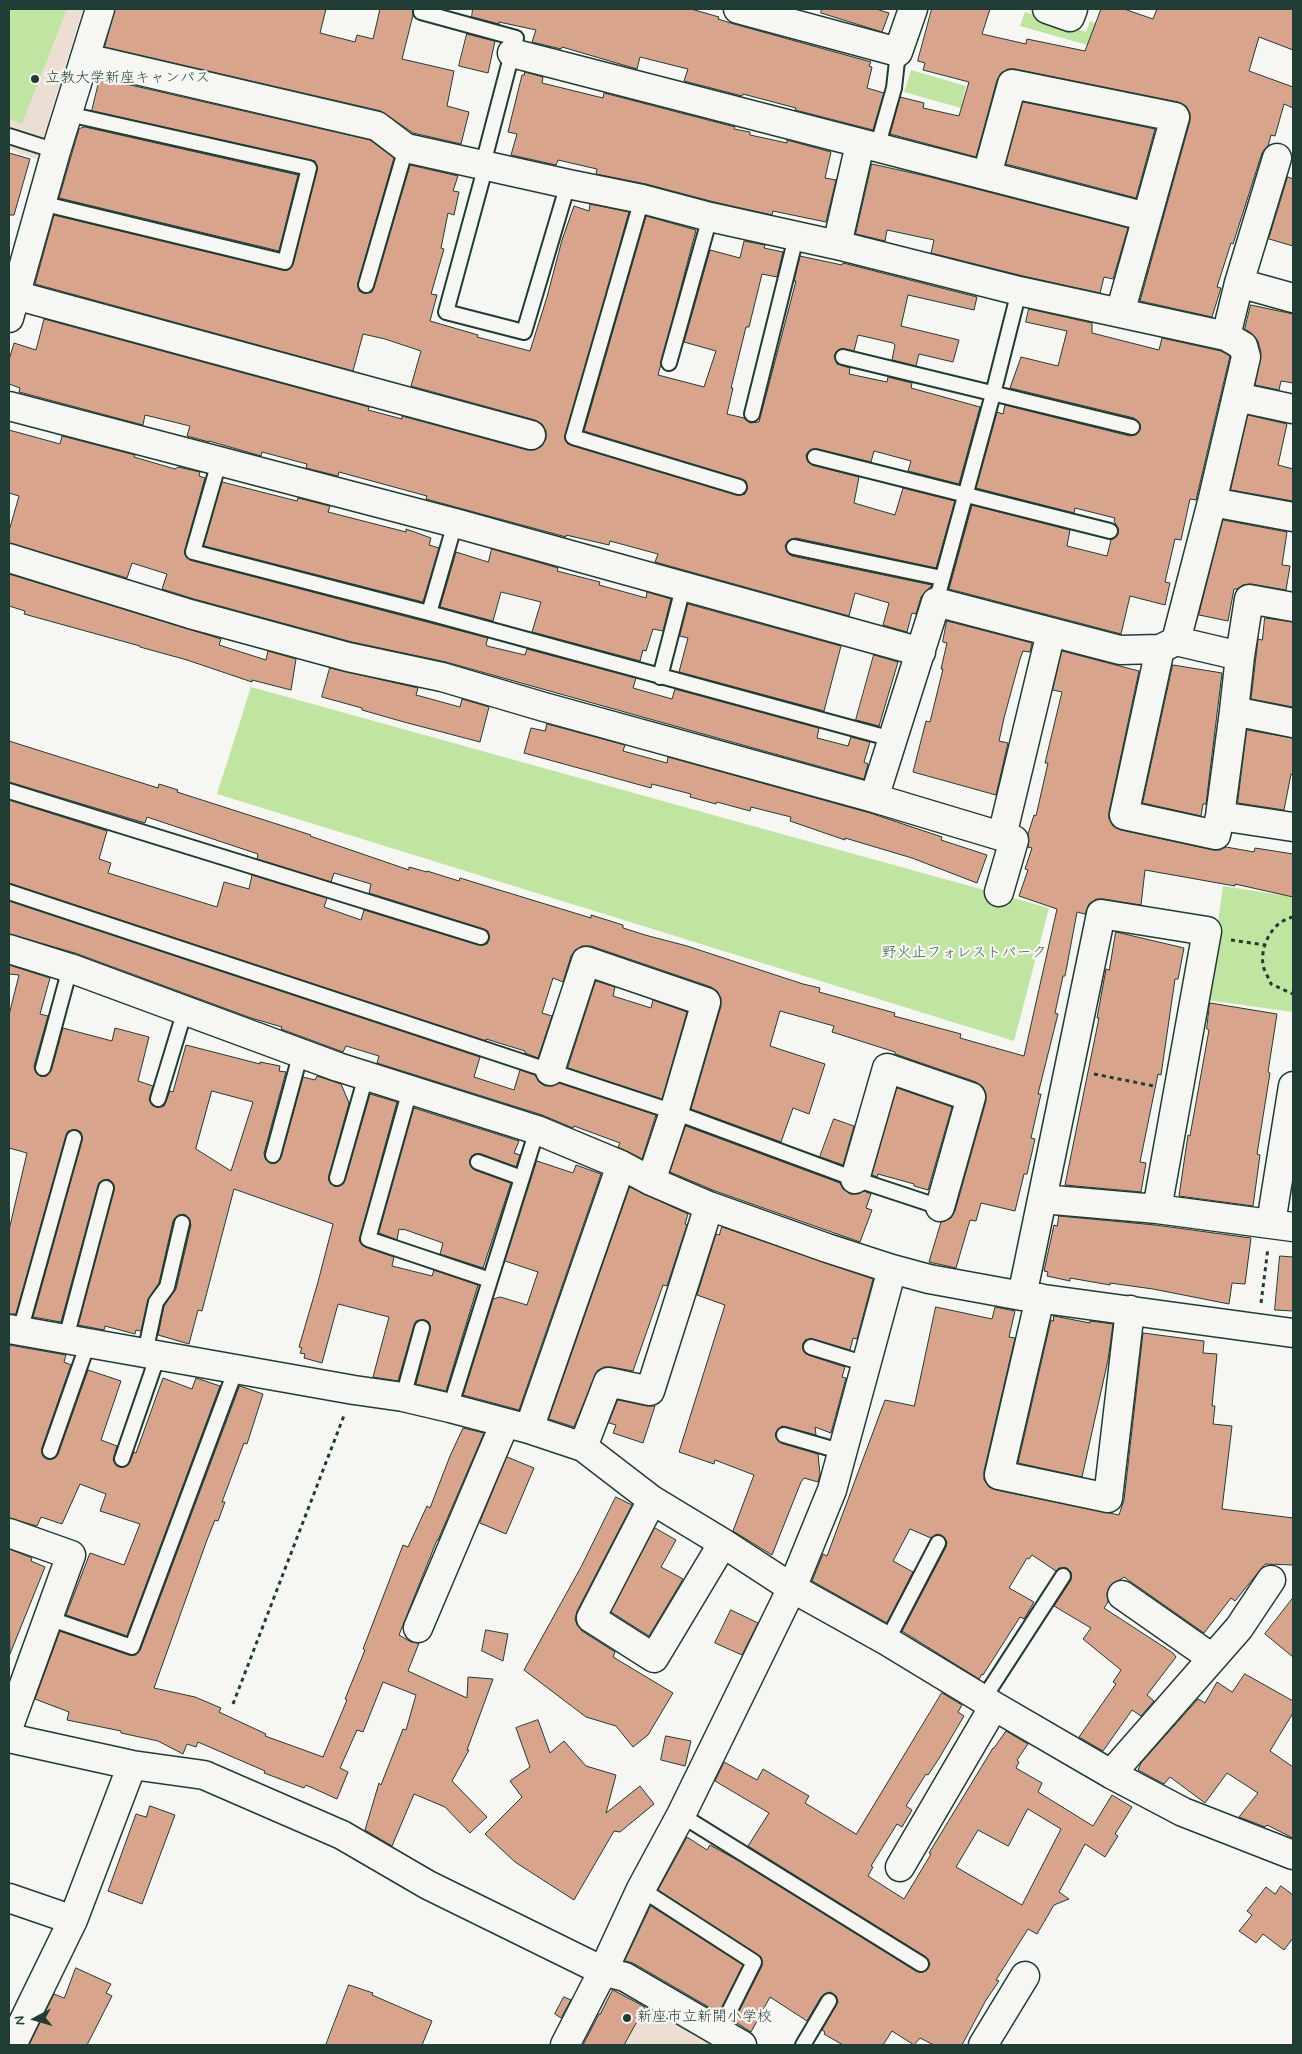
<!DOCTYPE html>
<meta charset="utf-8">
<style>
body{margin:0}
#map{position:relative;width:1302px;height:2054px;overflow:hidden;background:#f6f6f2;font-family:Mynerve,sans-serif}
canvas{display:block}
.frame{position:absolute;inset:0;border:10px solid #1f3d34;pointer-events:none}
.north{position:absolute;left:10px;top:1994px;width:50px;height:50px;-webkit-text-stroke:4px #f6f6f2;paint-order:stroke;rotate:264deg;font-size:14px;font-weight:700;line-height:20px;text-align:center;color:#1f3d34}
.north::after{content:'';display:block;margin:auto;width:18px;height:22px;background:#1f3d34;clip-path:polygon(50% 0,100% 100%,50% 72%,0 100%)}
</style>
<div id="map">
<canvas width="1302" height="2054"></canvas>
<div class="frame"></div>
<div class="north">N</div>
</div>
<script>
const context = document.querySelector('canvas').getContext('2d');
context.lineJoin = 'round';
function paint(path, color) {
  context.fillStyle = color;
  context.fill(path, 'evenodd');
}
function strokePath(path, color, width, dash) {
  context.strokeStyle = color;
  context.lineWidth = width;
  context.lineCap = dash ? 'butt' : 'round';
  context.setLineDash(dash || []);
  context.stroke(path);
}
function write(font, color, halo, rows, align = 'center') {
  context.font = font + ' Mynerve,"Klee One",sans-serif';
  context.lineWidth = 4.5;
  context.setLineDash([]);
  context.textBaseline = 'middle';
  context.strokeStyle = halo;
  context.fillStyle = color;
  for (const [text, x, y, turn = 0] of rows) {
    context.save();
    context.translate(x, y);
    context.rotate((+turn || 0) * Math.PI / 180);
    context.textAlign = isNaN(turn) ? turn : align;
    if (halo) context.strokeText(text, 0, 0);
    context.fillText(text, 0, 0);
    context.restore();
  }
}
const built = new Path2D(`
 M9,9H83L51,111L41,161L9,149Z
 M614,1988L714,2045H573L600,1991Z`);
const green = new Path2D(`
 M9,9H67L22,124L9,119Z
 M1025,12L1086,32L1090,21L1135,38L1130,57L1020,26Z
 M911,70L966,86L961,108L904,92Z
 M251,687L1049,908L1014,1041L217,794Z
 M1223,886L1293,897V1012L1207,1000Z`);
const building = new Path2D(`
 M115,9H326L320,33L355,42L357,35L373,39L380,9H413V15L402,59L454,71L447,106L469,112L461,144L413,133L381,111L105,47Z
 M473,9H691L719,17L718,19L734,24L871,62L869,66L872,67L867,88L884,93L873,130L795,110L796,108L743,94L742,96L684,81L688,69L640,57L637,69L562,47L561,49L532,42L536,30L499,22V24L472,17Z
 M822,9H876L889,13L882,32L821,13Z
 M932,9H990L982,34L1026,44L1027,39L1085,51L1101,9H1124L1153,19L1157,9H1293V50L1259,37L1249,71L1293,87V108L1284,104L1275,136L1271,135L1268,146L1262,153L1233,244L1231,243L1217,287L1221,288L1212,317L1140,301L1190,121V113L1186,106L1178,102L1015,69H1008L1001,73L997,80L976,157L890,134L900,97L924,103L923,108L959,116L969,82L923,70L925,63L918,61Z
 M467,34L495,41L488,73L459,66Z
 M525,72L543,77L542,83L603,98L604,93L735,127L734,129L750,132V135L787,143V140L831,152L825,178L836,180L826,222L773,211L772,215L714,202L646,184L596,174L597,169L558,160L556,165L511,155L517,134L508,132L522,75H524Z
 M100,78L370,140L394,158L358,283L359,291L364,293L372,292L374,287L410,165L458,176L453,191L459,192L454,215L448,213L441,248L444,249L431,294L437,295L430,321L478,335L477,337L530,351L547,297L562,240L574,206L589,211L590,204L629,212L565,440L570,445L736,495L745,494L747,489L746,481L742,479L584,431L646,216L696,230L658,375L704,387L716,351L684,342L710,250L740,258L744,241L765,245L764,248L783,252L777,277L762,274L749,327H746L731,388H733L727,414L744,418L750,423L759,422L796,281H794L800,256L842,265L843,263L977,297L974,310L908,295L901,326L959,340L953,362L919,354L916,366L892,360L895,345L893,343L858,335L854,351L841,349L834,355L837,364L850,368L849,374L887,382L888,377L912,383L911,388L980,407L959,484L908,471L911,461L874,451L871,462L817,449L809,451L806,455L807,460L812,465L859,477L854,503L895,515L903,488L955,501L936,568L796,538L788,541L785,546L788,553L792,556L932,585L921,597L916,614L912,613L907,632L883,625L889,603L855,593L849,616L655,562L658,554L610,541L609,545L566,535V537L426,499L427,496L339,472L338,476L306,468L307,464L262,452L261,456L209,441V442L187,436L190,426L145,415L143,425L19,392L20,388L9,384V360L14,343L36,350L44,319L369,407L368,410L402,419V416L527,450H535L542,446L546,439V431L542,424L535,420L411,386L421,351L385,339L363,334L353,371L35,284L54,215L283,270H288L293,264L317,170L315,161L92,111Z
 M1023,102L1155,129L1136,198L1006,164Z
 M85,127L298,175L279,251L59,198L79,129Z
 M9,153L30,159L14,215H9Z
 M872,164L926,176L1128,228L1113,279L1104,277L1100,293L1023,276L931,253L934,240L887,230L885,241L856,234Z
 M1288,177L1293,179V246L1269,239Z
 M1251,305L1293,314V383L1281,381L1279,390L1255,385L1261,353L1258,341L1251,333L1245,329Z
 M1029,309L1092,323V333L1159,350L1162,338L1221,351L1230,356L1196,500L1190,499L1181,540L1175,539L1165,582L1170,583L1165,605L1130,596L1121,634L949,589L972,505L1070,530L1067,546L1107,556L1111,540L1118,534V528L1114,521L1115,518L1075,508L1074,513L976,488L997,412L1003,414L1005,405L1130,436L1135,435L1140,430V424L1134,418L1010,388L1021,357L1058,366L1067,331L1026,322Z
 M1248,415L1287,424L1278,465L1293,469V501L1231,490Z
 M9,430L60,444L62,436L135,455L134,457L175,469L178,467L200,472L199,476L205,478L185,550V555L190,560L488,638L486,644L487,646L525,655L527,649L636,678L633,688L672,699L675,689L819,728L817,738L848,746L851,737L870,742L864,762L868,764L864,779L446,662L352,642L194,599L162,589L167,574L132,563L127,578L9,543V531L19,496L9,493Z
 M222,482L297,501L298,498L330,506L328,512L406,532V529L431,538L429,545L439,548L423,602L204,546Z
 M1223,520L1287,532L1282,565L1290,566L1286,590L1251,584L1243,585L1237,589H1234L1228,621L1199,615Z
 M492,549L558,568L557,571L600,582L599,585L639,596L646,598L647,592L671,599L663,631L653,629L646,651L643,650L640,661L532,632L541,602L501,592L493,621L440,607L456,552L488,562Z
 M9,574L221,639L219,645L266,660L268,651L296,659L291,690L252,680V682L187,660L140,647V646L24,614L25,611L9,606Z
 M688,604L841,646L824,711L679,672L688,638L680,636Z
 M1265,618L1293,622V707L1251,699L1258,639L1262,640Z
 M947,621L1032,643L1030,652L1023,651L1020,659L1004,718L999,741L1008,743L996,795L913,772L926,721L930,722L943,669H941L947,643L943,642Z
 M1062,651L1139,671L1109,812V819L1113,826L1121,830L1213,850H1220L1226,847L1254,852L1255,848L1293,854V897L1235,884V886L1145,870L1141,905L1103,899H1096L1089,904L1085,914L1077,912L1065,976H1063L1055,1013L1058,1014L1038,1094H1041L1031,1138L1035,1139L1027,1174H1024L1015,1211L981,1203L976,1221L970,1220L956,1268L929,1262L941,1222L951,1218L955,1211L986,1101V1094L983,1087L976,1082L895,1054V1052L832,1032L834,1026L780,1011L770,1046L825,1064L809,1114L793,1108L781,1142L691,1109L721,1006V998L717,991L711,987L591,946H582L575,950L571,956L563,982L553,978L542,1013L552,1016L538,1058L525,1053V1051L486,1039V1041L9,883V800L107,831L99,859L111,863L108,873L217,907L224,882L249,889L252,875L327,898L324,907L361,920L364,910L478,945L487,944L489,939L488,931L484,929L369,893L371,884L334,873L331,882L257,859L258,854L147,817L145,823L9,782V741L158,788L159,784L178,790L177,792L311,835L310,836L409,870V867L427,872V871L459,881L460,878L591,918V915L623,925V928L645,935L687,946L803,984L820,988L819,992L895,1013L894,1016L961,1034L960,1038L1024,1056L1057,909L1019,896L1028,870L1025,869L1032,848L1028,847V834L1034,815L1036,816L1043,785L1048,763H1045L1062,692L1053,690Z
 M874,655L898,662L879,726L856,720Z
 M1173,665L1222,673L1206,804H1203L1201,816L1143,803Z
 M330,668L418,688L416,695L460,707L462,699L489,707L480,742L404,722L362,710V708L322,697Z
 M547,724L625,745L623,751L667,763L668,757L870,813L942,837L941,840L987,855L977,883L912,858L845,838V840L790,821L791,817L751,807L750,811L717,802L716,804L690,797L691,794L652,784L651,788L524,753L531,728L545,731Z
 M1247,730L1293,738V775L1291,774L1284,810L1238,803Z
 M9,901L480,1057L474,1077L514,1090L520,1070L535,1075L539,1082L545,1086H553L559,1083L656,1115L642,1159L618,1147L620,1143L574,1126L573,1128L542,1115L377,1063L379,1056L346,1046L343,1052L281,1029L282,1027L251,1018L75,953L9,934Z
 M1116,932L1184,948L1178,979H1175L1161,1075L1158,1074L1140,1162L1146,1163L1141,1192L1065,1185L1099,1018H1097L1106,969L1109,970Z
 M9,965L50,978L40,1014L48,1016L34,1066L35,1071L40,1076H46L51,1071L63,1028L112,1041L115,1028L149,1037L138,1081L153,1086L149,1100L156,1107L164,1106L170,1091L173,1092L186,1045L260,1064V1062L280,1066L279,1071L286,1072L264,1153L265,1158L270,1163H276L281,1157L303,1077L315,1080L317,1076L341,1084L349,1103L329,1176V1181L334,1186H340L345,1180L370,1094L397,1102L359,1241L365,1247L394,1257L392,1266L432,1276L434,1270L478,1285L446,1391L416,1384L430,1330L429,1322L424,1320L416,1321L414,1326L398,1381L373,1377L389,1317L338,1304L322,1363L304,1358L305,1354L300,1353L302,1348L299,1347L318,1282L333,1224L234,1189L202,1311L198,1310L189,1344L158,1335L164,1306L176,1289L191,1225L188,1217L184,1214L176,1217L173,1221L159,1283L148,1300L141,1331L136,1330L135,1334L105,1326L104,1330L78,1325L114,1190L112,1182L108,1179L100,1182L98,1186L61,1322L33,1317L82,1140L81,1132L76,1130L68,1131L66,1136L16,1314H9V1230L27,1153L9,1148V1015L19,975L9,974ZM212,1091L253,1102L231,1171L196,1149Z
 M596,981L615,987L613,996L651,1008L653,1000L687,1012L662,1099L568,1068Z
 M1210,1003L1277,1014L1268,1072L1270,1073L1257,1154L1260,1155L1253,1206L1179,1196L1188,1135L1190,1136L1209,1030L1207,1029Z
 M897,1088L952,1107L928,1190L914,1186V1184L878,1174L877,1177L872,1175Z
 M414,1108L519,1141L514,1153L520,1155L516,1167L481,1154L473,1155L470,1159V1164L475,1170L511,1183L483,1268L440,1254L443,1243L403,1229V1230L399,1229L397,1240L379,1233Z
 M834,1119L854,1126L843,1165L820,1157Z
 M686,1126L840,1183L843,1189L850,1194H858L864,1191L871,1194L866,1208L872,1210L860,1242L715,1191L670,1172Z
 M537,1161L573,1173L576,1165L601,1174L519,1410L463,1395L493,1299L500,1297L527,1305L538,1272L505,1261Z
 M630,1187L688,1214L685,1224L687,1225L667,1286L663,1285L633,1371L611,1367H604L597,1371L574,1427L549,1419Z
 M1059,1216L1155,1225L1251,1238L1245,1284L1232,1283L1229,1304L1153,1289L1110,1283V1285L1070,1278V1281L1047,1276L1048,1272L1044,1271L1054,1225L1057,1226Z
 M722,1227L873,1279L857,1339L853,1338L850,1350L813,1339L805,1340L803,1344V1349L808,1355L845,1367L842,1377L846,1378L831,1433L815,1427L816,1435L782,1426L776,1432V1438L781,1443L818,1454L820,1474L818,1482L804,1478L801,1482L772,1555L733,1531L754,1475L715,1460L714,1464L679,1452L725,1305L697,1295L716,1234L719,1235Z
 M1280,1256L1293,1257V1311L1275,1310Z
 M936,1307L992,1319L995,1307L1015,1311L1009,1337L1015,1338L984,1471V1480L989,1487L996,1490L1119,1515L1124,1500L1143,1333L1204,1341L1203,1353L1217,1354L1212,1406H1215L1213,1424L1232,1426L1222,1509L1293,1518V1565L1265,1564L1235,1601L1231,1598L1204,1633L1124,1577L1110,1586L1107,1593L1108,1602L1104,1608L1173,1653L1176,1657L1147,1695L1154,1701L1141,1716L1132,1710L1103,1751L1079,1737L1116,1684L1113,1682L1121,1670L1083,1639L1091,1628L1054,1606L1071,1580V1572L1067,1568H1059L1056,1571L1032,1555L1029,1559L1027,1558L1009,1588L1034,1602L1024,1619L1020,1617L983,1675L982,1674L979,1679L902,1631L946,1547L947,1542L942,1536L937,1534L931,1538L910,1529L893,1561L913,1572L887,1623L812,1581L823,1554L827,1556L885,1400L914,1406Z
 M1054,1316L1090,1323V1321L1113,1324L1108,1360L1082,1477L1018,1463L1051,1320L1053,1321Z
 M9,1345L66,1355L64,1362L71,1365L42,1448L43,1456L48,1459L55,1458L58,1454L88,1370L121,1381L101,1440L117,1446L113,1460L120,1467L128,1465L134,1452L136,1453L163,1378L192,1389L196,1378L220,1386L127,1636L66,1615L90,1553L124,1565L140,1524L100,1511L106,1494L80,1484L62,1524L41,1517L37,1526L9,1518Z
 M240,1386L263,1394L247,1444L244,1443L222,1502H225L218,1521L215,1520L207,1540L154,1688L195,1697L221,1708L219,1712L266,1734L265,1736L323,1757L347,1700L345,1699L365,1650L363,1649L403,1545L408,1547L427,1506L430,1508L450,1456L463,1428L484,1433L438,1540H437L399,1635L411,1642L419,1643L408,1671L467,1698L468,1677L493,1679L467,1750H469L452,1781L487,1817L470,1833L445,1807L414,1794L392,1846L365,1830L379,1783L381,1785L403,1729L406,1730L416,1695L383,1682L363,1732L357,1730L340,1768L348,1772L337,1799L306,1785L304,1788L264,1773L265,1771L198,1742L196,1747L187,1744L183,1754L158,1741L121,1733V1731L67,1720L69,1712L35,1699L60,1631L129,1655H134L140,1650Z
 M618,1400L647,1406H655L643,1443L613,1433L616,1425L609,1423Z
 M507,1457L534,1468L506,1534L480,1523Z
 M616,1497L632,1505L577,1611L575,1619L577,1625L582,1631L615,1652L613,1657L673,1693L648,1735L633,1747L616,1726L586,1717L524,1670L581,1567Z
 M655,1528L676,1540L661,1567L683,1579L649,1636L611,1612Z
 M9,1549L32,1558L31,1561L45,1567L10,1654Z
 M1293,1598V1657L1265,1634Z
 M731,1610L758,1623L742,1655L715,1643Z
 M486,1630L508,1634L503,1661L482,1651Z
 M1245,1674L1293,1701V1713L1270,1751L1293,1767V1838L1267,1825L1265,1827L1239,1817L1258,1793L1227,1773L1205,1803L1170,1777L1164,1784L1138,1770L1141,1763L1198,1699L1205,1703L1217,1682L1232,1692Z
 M942,1693L962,1705L958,1712L964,1716L938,1760L928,1775L926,1774L906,1806L912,1810L902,1827L897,1824L871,1866L873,1867L868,1876L904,1899L931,1854L929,1853L993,1748H994L1006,1731L1028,1744L1017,1760L1019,1762L1016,1768L1042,1783L1038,1792L1093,1826L1112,1795L1132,1807L1115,1834L1118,1836L1105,1857L1085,1844L1059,1892L1069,1899L1054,1905L1037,1934L1028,1929L996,1980L999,1981L986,2000L962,2045H934L920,2038L914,2045L892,2031L883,2045H843L824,2034L825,2032L822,2030L838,2002L836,1996L830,1992L821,1997L807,2021L770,1997L751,2032L734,2021L762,1966L761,1957L658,1890L687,1837L707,1850L710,1845L739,1861L916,1971H926L930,1964L926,1957L748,1846L769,1813L715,1781L724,1762L757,1780L763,1769L809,1796L805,1803L856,1834ZM1028,1809L1061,1829L1022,1905L956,1867L978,1830L1008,1846Z
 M538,1720L550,1753L564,1741L586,1766L616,1775L606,1813L640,1786L654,1804L620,1832L614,1831L574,1900L515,1862L485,1834L522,1797L510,1781L530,1767L516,1728Z
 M666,1736L691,1741L685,1766L661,1760Z
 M150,1806L175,1815L142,1904L108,1891L136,1814L146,1817Z
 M1281,1886L1293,1895V1938L1284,1950L1263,1934L1256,1943L1239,1931L1252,1915L1247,1911L1266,1887L1275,1894Z
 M651,1906L743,1965L719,2013L633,1963L625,1961Z
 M76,1968L111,1984L106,1993L112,1996L87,2045H29L54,1994L64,1998Z
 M349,1985L373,1993L372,1995L432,2021L422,2045H326Z
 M613,1990L645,2007L624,2045H583L599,2014H600Z
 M564,1997L571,2000L561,2018L555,2014Z`);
const path = new Path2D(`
 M1293,917C1273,921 1260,945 1263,965C1264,971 1269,978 1271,984L1293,994
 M1231,940L1265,945
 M1094,1074L1154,1086
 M1261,1303L1268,1248
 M233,1704L345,1413`);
const service = new Path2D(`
 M421,12L516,38L483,164
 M9,136L56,151
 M877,148L894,88L898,52
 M486,165L446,312L524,332L568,184
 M642,199L573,437L739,487
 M41,203L285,262L309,168L68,114
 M366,285L406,148
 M843,357L1132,427
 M669,363L710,217
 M752,414L796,237
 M815,457L1110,531
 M219,462L193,552L429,613L892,739
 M794,547L942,578
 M936,602L993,394L1019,291
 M429,613L455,523
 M660,677L683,588
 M9,791L481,937
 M9,892L674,1112L855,1179L940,1207
 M43,1068L70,968
 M410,1090L368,1239L490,1280
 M158,1099L185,1010
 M273,1155L301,1052
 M478,1162L522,1178
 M337,1178L366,1076
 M20,1331L74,1138
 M66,1338L106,1188
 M811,1347L866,1364
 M145,1353L156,1302L167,1287L182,1223
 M403,1397L422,1328
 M450,1408L537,1130
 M784,1435L843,1452
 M50,1451L88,1343
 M122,1459L158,1355
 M48,1618L132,1647L236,1369
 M887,1641L938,1543
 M984,1698L1063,1576
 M681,1815L921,1964
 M641,1889L754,1962L719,2032
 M803,2045L829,2001`);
const minor = new Path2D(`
 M738,9L898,52L913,9
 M1047,9L1070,17L1073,9
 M512,53L1147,217L1175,117L1012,84L987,175
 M85,58L377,126L406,148L568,184L642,199L710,217L837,245L1019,291L1226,336L1243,346L1246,357L1212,502L1176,641L1160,649L1124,815L1216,835L1220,816L1293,827
 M837,245L860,144
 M1239,283L1293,298
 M9,295H15L531,435
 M1120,313L1147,217
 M1226,336L1239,283L1277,158
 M1237,397L1293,409
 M9,406L455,523L921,652
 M1212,502L1293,517
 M9,558L190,614L348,657L442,677L544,707L874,798L936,602L1120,650L1160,649
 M1176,641L1240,656L1234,711L1293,723
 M1240,656L1249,599L1293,607
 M874,798L1014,840L999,892
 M1220,816L1234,711
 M1002,836L1051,632
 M9,949L70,968L338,1067L537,1130L621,1165L651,1181L709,1206L827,1248L892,1269L929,1279L1022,1296L1293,1333
 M550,1071L586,961L706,1002L674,1112L651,1181
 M855,1179L887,1068L971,1097L940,1207
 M1042,1199L1157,1209
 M1271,1223L1293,1086
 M1022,1296L1101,914L1207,931L1157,1209L1293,1227
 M1040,1298L999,1475L1108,1498L1130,1310
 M9,1329L354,1390L403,1397L450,1408L529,1429L583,1447L652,1500L723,1543L792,1588L887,1641L994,1706L1111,1774L1183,1812L1293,1855
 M529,1429L621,1165
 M583,1447L608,1382L650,1391L709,1206
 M652,1500L591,1618L654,1658L723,1543
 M9,1533L71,1555L9,1726
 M1122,1595L1212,1658
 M418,1628L505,1423
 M9,1738L132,1765L204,1775L342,1835L428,1885L603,1971L625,1977L742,2045
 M1111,1774L1239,1628L1271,1580
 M900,1867L994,1706
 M9,1898L73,1920
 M12,2045L73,1920L132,1765
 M565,2045L603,1971L641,1889L681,1815L792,1588L832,1490L892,1269
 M983,2045L1025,1976`);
const tertiary = new Path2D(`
 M9,318L56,151L100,9`);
const markers = [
 [35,79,5,"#1f3d34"],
 [627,2018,5,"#1f3d34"]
];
const poiNames = [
 ["立教大学新座キャンパス",45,79],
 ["新座市立新開小学校",637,2018]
];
const parkNames = [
 ["野火止フォレストパーク",964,954]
];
paint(built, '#edded3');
paint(green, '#c0e5a0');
paint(building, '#d8a58c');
strokePath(building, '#1f3d34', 1);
strokePath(service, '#1f3d34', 18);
strokePath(minor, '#1f3d34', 31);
strokePath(tertiary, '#1f3d34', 31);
strokePath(path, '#1f3d34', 3, [4, 4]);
strokePath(service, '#f6f6f2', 14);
strokePath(minor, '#f6f6f2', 28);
strokePath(tertiary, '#f6f6f2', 28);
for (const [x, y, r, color] of markers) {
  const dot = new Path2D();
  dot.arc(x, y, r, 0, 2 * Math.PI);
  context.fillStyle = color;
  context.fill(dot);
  strokePath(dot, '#f6f6f2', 2);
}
write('15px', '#1f3d34', '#f6f6f2', poiNames, 'left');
write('15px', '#3f5f4a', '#f6f6f2', parkNames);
</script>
